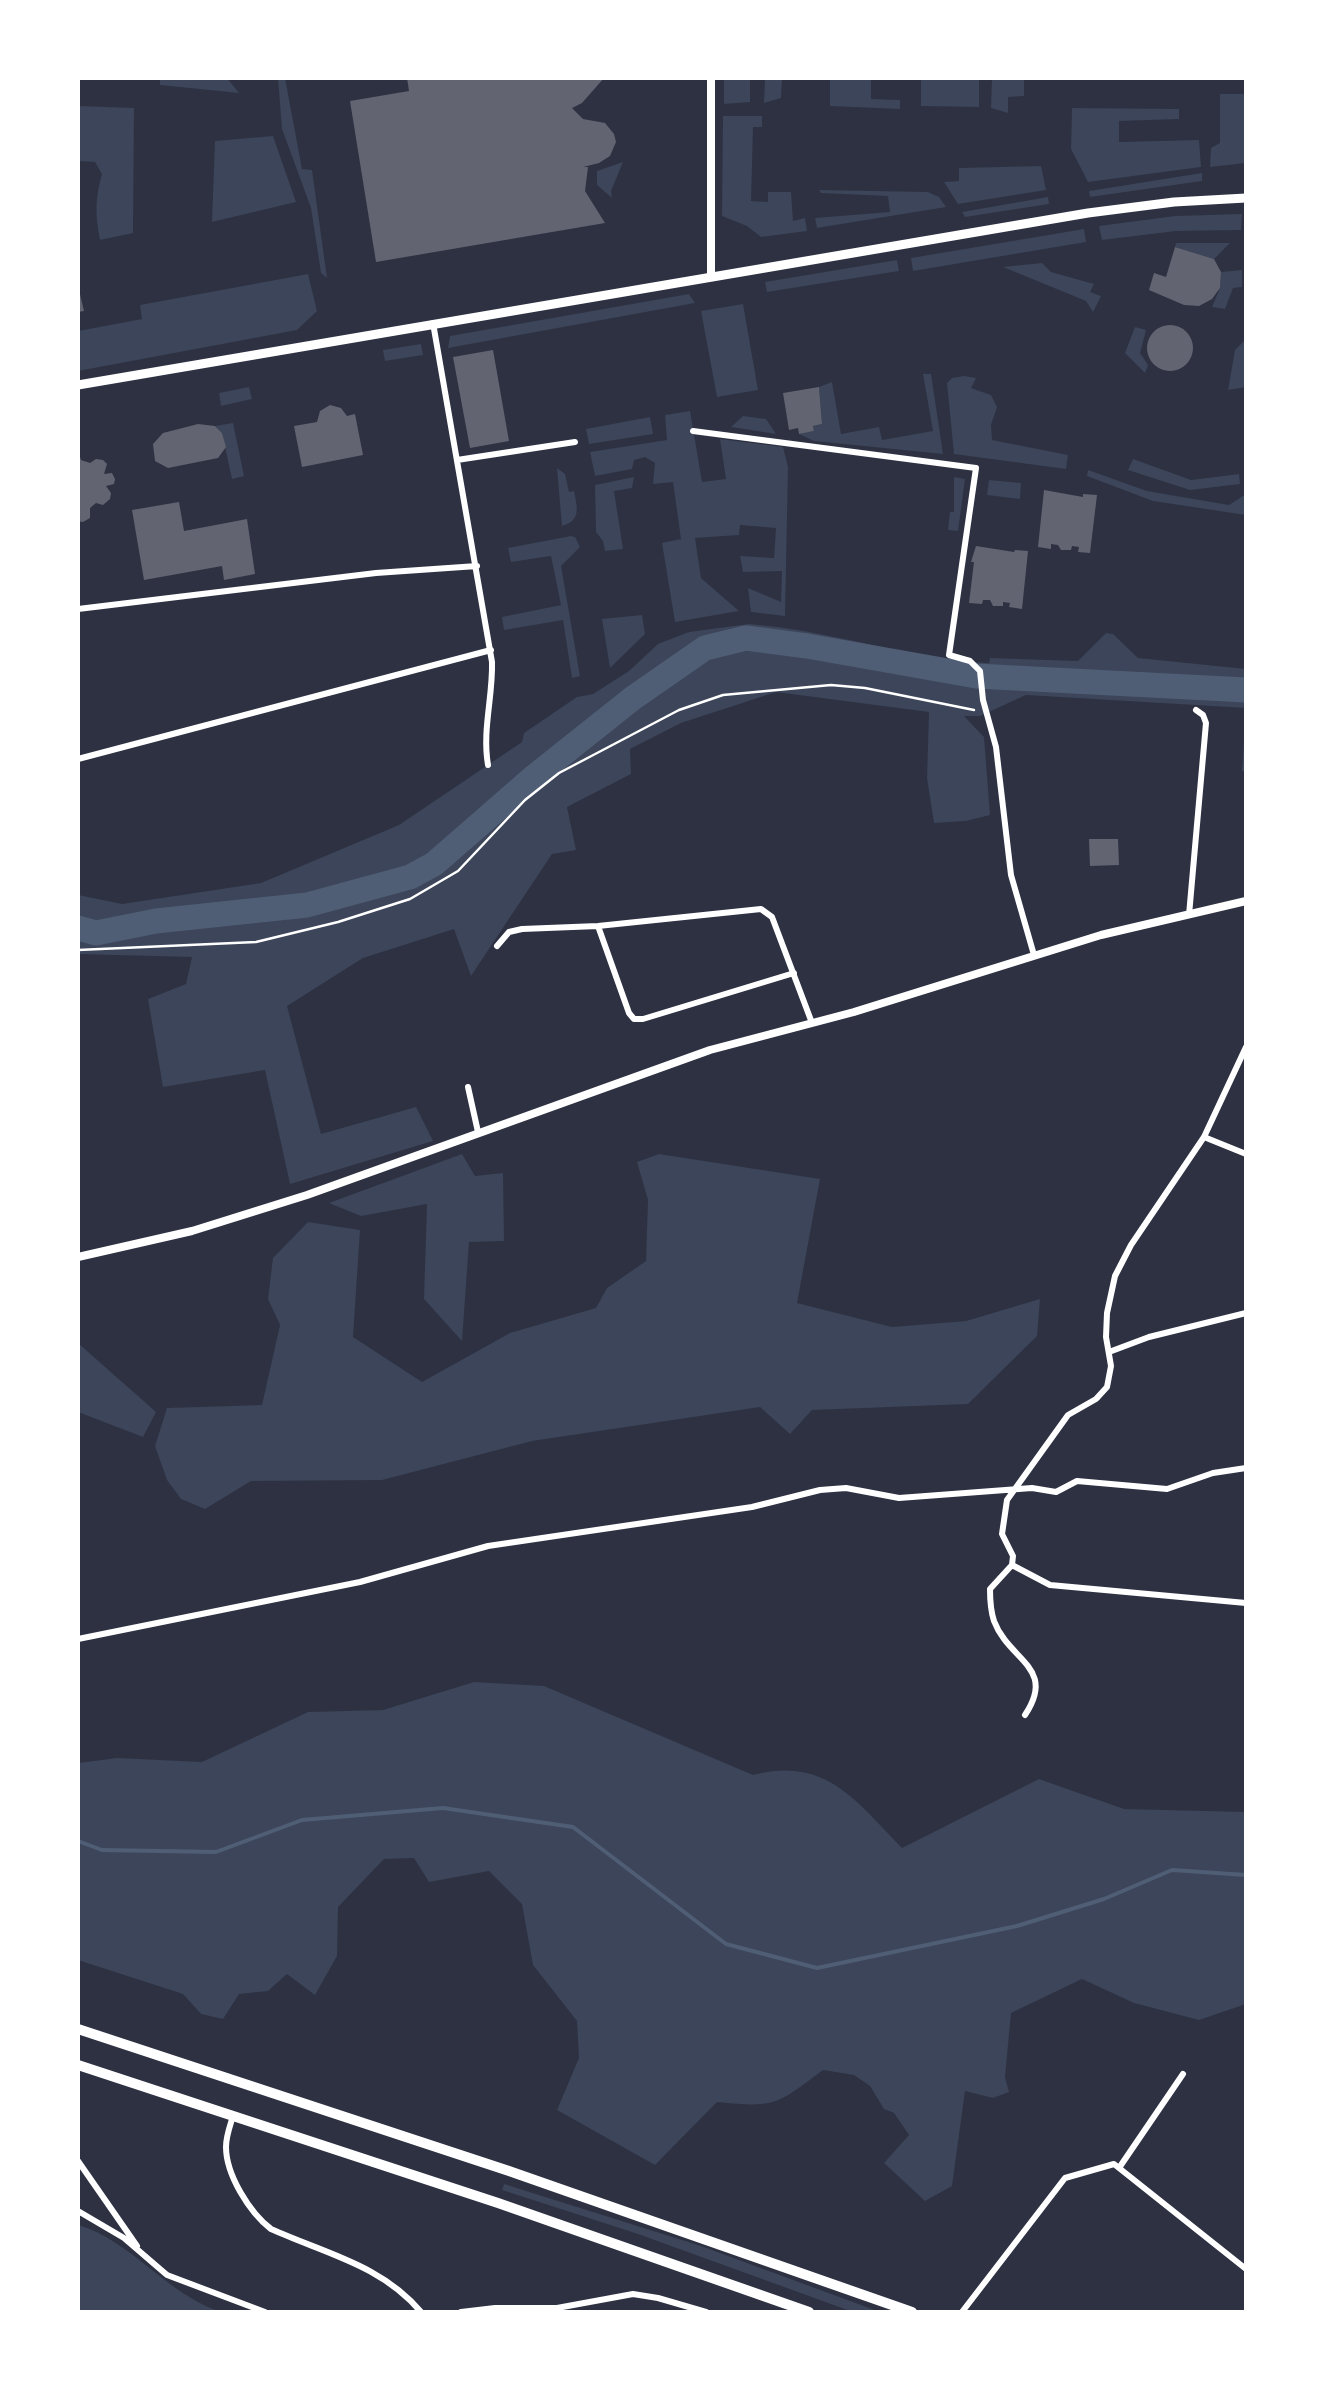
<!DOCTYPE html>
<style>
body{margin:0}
#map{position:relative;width:1324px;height:2390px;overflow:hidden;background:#2d3142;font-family:Lato,sans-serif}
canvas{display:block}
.frame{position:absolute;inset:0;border:80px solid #fff;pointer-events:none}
</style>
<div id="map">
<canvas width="1324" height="2390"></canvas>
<div class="frame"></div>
</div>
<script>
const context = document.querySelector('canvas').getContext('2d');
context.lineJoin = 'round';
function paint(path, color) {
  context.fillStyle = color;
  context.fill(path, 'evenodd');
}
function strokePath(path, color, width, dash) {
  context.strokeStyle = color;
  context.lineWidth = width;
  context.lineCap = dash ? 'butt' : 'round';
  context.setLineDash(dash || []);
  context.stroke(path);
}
const green = new Path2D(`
 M160,78H227L239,93L160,85Z
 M278,78H285L302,169L312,170L327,278L321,273L311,208L282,129Z
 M724,78H750V102L724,104Z
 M765,78H782L781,98L764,103Z
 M830,78H871V99L900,100V109L830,106Z
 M921,78H979V107L921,106Z
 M992,78H1024V96L1008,97V113L991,108Z
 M1220,94H1246V163L1210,167L1211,148L1220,143Z
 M78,106L134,108L133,233L100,240C95,215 95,198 102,174L95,162L78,161Z
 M1072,108L1179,109V119L1119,121V142L1199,140L1201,167L1088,182L1071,149Z
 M723,116H762V127H753L751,201L768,202V192H791L793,221L805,218L807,231L761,237L747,226L722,216Z
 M273,136L296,202L212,222L215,141Z
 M623,162L611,191L612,198L597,185V171Z
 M1041,166L1046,190L958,204L944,182L959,181V168Z
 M1202,173V181L1090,197L1089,191Z
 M819,190L928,192L939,197L946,207L817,228L815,218L890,212L888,196L821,193Z
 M1048,197L1049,204L965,217L962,212Z
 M1242,214L1241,230L1176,231L1102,240L1099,226L1175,216Z
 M1084,229L1086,242L913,271L911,258Z
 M1176,243H1230L1214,259L1175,247Z
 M897,260L899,271L767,292L765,282Z
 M1042,263L1051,272L1094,284L1090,292L1101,296L1093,312L1086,301L1003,267Z
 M1242,270V287L1233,288L1225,309L1212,307L1220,288L1221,272Z
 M308,274L317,311L297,330L78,371V331L142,319L140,305Z
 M689,294L695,303L448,348L450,336Z
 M743,304L758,390L717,397L701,311Z
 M1135,327L1146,330L1140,353L1148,365L1145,373L1125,353Z
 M1246,339V387L1228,390L1235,350Z
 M421,344L423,355L385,361L383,350Z
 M923,374H931L943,454L814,441L799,434L814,431L813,426L822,424L819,387L832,382L841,434L879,427L882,440L933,431Z
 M964,376L976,378L971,388L991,395L997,407L991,425L992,440L1068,455L1066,469L954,454L947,383L952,378Z
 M249,387L252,399L221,406L219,393Z
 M690,411L702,482L726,479L720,439L783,447L788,467L785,616L751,612L748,588L781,602L782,571L743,572L740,556L774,558L776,528L740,525L739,535L695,538L701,578L739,611L675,622L662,543L681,539L673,482L653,484L655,463L645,457L634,460L632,469L595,476L590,452L667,440L665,415Z
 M743,416L766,419L776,434L731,427Z
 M650,417L653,434L589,444L586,429Z
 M233,423L244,476L232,479L222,433L215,426Z
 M1133,459L1191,480L1239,474L1240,484L1190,490L1128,470Z
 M557,468L565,474L569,492L574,491C577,507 582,520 562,526Z
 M1088,470L1147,491L1229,505L1246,494V515L1153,501L1087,476Z
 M634,477L632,488L614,491L623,549L605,551L603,541L596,532L595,485Z
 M954,477L965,479L958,531L948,530L950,512H954Z
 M989,480L1021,483L1020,499L987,495Z
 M571,536L575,537L580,547L561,566L580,676L572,678L563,620L504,630L502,617L561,605L551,556L511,562L508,548Z
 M642,615L645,634L610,668L602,619Z
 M749,624C830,630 908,659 989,663L990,658L1078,661L1106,633L1113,634L1138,658L1246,669V771H1242L1246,708L1026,695L980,716H964L984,737L990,815L966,821L934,823L927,778L929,712L776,692L681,723L630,749L631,774L567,807L576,850L552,854L471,976L454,929L363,958L287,1006L321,1134L416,1107L433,1141L290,1184L265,1070L163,1087L148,999L186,984L192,957L78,954V895L122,904L261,883L399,825L522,742L524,733L577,697L593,694L629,671L658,644L689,632Z
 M462,1154L475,1176L503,1173L504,1241L469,1242L462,1341L424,1299L427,1204L361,1216L329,1203Z
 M659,1154L820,1179L797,1303L892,1327L966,1321L1040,1299L1037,1336L968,1404L812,1410L790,1434L760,1407L532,1441L382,1480L251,1481L205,1509L181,1499L167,1480L155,1446L167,1408L262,1405L280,1325L268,1299L273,1258L308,1222L360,1230L353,1337L422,1382L510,1333L596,1308L607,1288L646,1261L648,1200L637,1162Z
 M78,1343L156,1412L143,1437L78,1412Z
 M474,1682L544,1686L753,1775C826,1756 856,1801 902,1848L1039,1779L1124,1809L1246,1812V2004L1199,2020L1134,2003L1082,1979L1011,2013L1005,2077L1009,2092L993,2098L965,2091L952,2186L925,2201L884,2163L909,2135L894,2113L884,2109L870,2086L854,2075L823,2070C776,2105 776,2108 717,2102L655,2165L557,2110L579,2058L577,2021L533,1965L522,1904L489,1871L429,1882L414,1858L384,1859L338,1907L337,1956L315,1995L287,1974L268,1991L239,1994L223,2019L201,2014L183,1994L78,1960V1763L117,1758L202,1762L308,1712L383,1710Z
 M504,2184L701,2246L880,2312H853L638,2234L502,2190Z
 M78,2225C131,2240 166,2294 221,2312H78Z`);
const stream = new Path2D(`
 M78,1841L102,1850L216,1852L302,1820L443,1808L573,1827L726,1944L817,1968L1017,1926L1104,1899L1172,1870L1246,1875`);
const river = new Path2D(`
 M78,928L96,933L156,921L307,905L410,877L434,864L535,776L633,698L705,648L746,638L807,646L976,676L1246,690`);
const building = new Path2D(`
 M407,78H604L582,103L572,108L583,119L605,123L614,134L616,142L610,156L599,163L583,167H588L585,191L605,223L376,262L350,101L409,91Z
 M1175,247L1214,259L1221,272L1220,288L1212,299L1199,306L1184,305L1149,290L1154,273L1166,277Z
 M78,286L84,311L78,312Z
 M1147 348a23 23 0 1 1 46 0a23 23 0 1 1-46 0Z
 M493,350L509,441L470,448L453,357Z
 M819,387L822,424L813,426L814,431L799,434L798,428L789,430L783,393Z
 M330,405L341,408L347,416L355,414L363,455L302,467L294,426L317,422L320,411Z
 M198,424L215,426L222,433L226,447L218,458L168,468L155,461L153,444L163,433Z
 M78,450L81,460L90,463L96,459L103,460L107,464L104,474L112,473L115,479L114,484L106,486L111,493L110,499L103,505L96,503L90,508V518L83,522L78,521Z
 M1044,490L1083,497V494L1097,495L1090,553L1078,552L1079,547L1072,546L1071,550H1061L1058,545L1051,544V549L1038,547Z
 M179,502L184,531L247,519L255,574L224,580L222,566L144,580L132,510Z
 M976,546L1014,552L1015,550L1028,551L1022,609L1009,607L1010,603L1003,602V606H993L990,600H983L982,604L969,603L974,562H971Z
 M1089,839H1118L1119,865L1090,866Z`);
const path = new Path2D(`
 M78,950L256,942L338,922L410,899L458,871L525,800L559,773L679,710L723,695L831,685L865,688L974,710`);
const minor = new Path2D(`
 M433,323L492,662C493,697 482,730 488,765
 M693,431L976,468L949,655L970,661L980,671L983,700L996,747L1011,875L1034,955
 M457,460L575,442
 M78,609L376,573L477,566
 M78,759L491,650
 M1189,915L1206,723L1203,715L1196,710
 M598,926L629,1013L634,1019H643L794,973
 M497,946L509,932L522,929L598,926L761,909L772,917L812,1023
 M468,1087L478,1132
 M1204,1137L1246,1154
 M1109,1352L1149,1337L1246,1313
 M1012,1565L1050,1585L1246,1603
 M78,1639L360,1582L488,1546L752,1507L820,1490L846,1488L899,1498L1032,1488L1056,1492L1077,1481L1167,1489L1213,1473L1246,1468
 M1025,1715C1057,1667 1009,1661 994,1621C991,1612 990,1599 990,1589L1012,1565L1013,1556L1002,1534L1007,1500L1068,1415L1096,1399L1107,1387L1111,1366L1106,1337L1107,1313L1115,1276L1131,1245L1204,1137L1246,1047
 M233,2116C230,2126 226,2136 226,2147C226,2175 250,2213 271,2229C324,2253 382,2265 421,2312
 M78,2161L137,2246
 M1119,2168L1183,2074
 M78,2211L124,2238L167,2275L265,2312
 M461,2312L495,2308H557L633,2294L658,2298L706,2312
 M962,2312L1065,2178L1114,2164L1246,2269`);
const tertiary = new Path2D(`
 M711,276V78
 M78,1257L192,1231L307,1195L710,1050L854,1012L1101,935L1246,901`);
const secondary = new Path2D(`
 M78,385L1088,213L1174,202L1246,198`);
const primary = new Path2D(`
 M78,2029L509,2171L912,2312
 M78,2065L498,2203L809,2312`);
paint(green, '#3c4559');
strokePath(stream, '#4f5d75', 4);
strokePath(river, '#4f5d75', 25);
paint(building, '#626471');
strokePath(path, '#fff', 2.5);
strokePath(minor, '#fff', 6);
strokePath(tertiary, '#fff', 8);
strokePath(secondary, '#fff', 9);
strokePath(primary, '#fff', 10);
</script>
